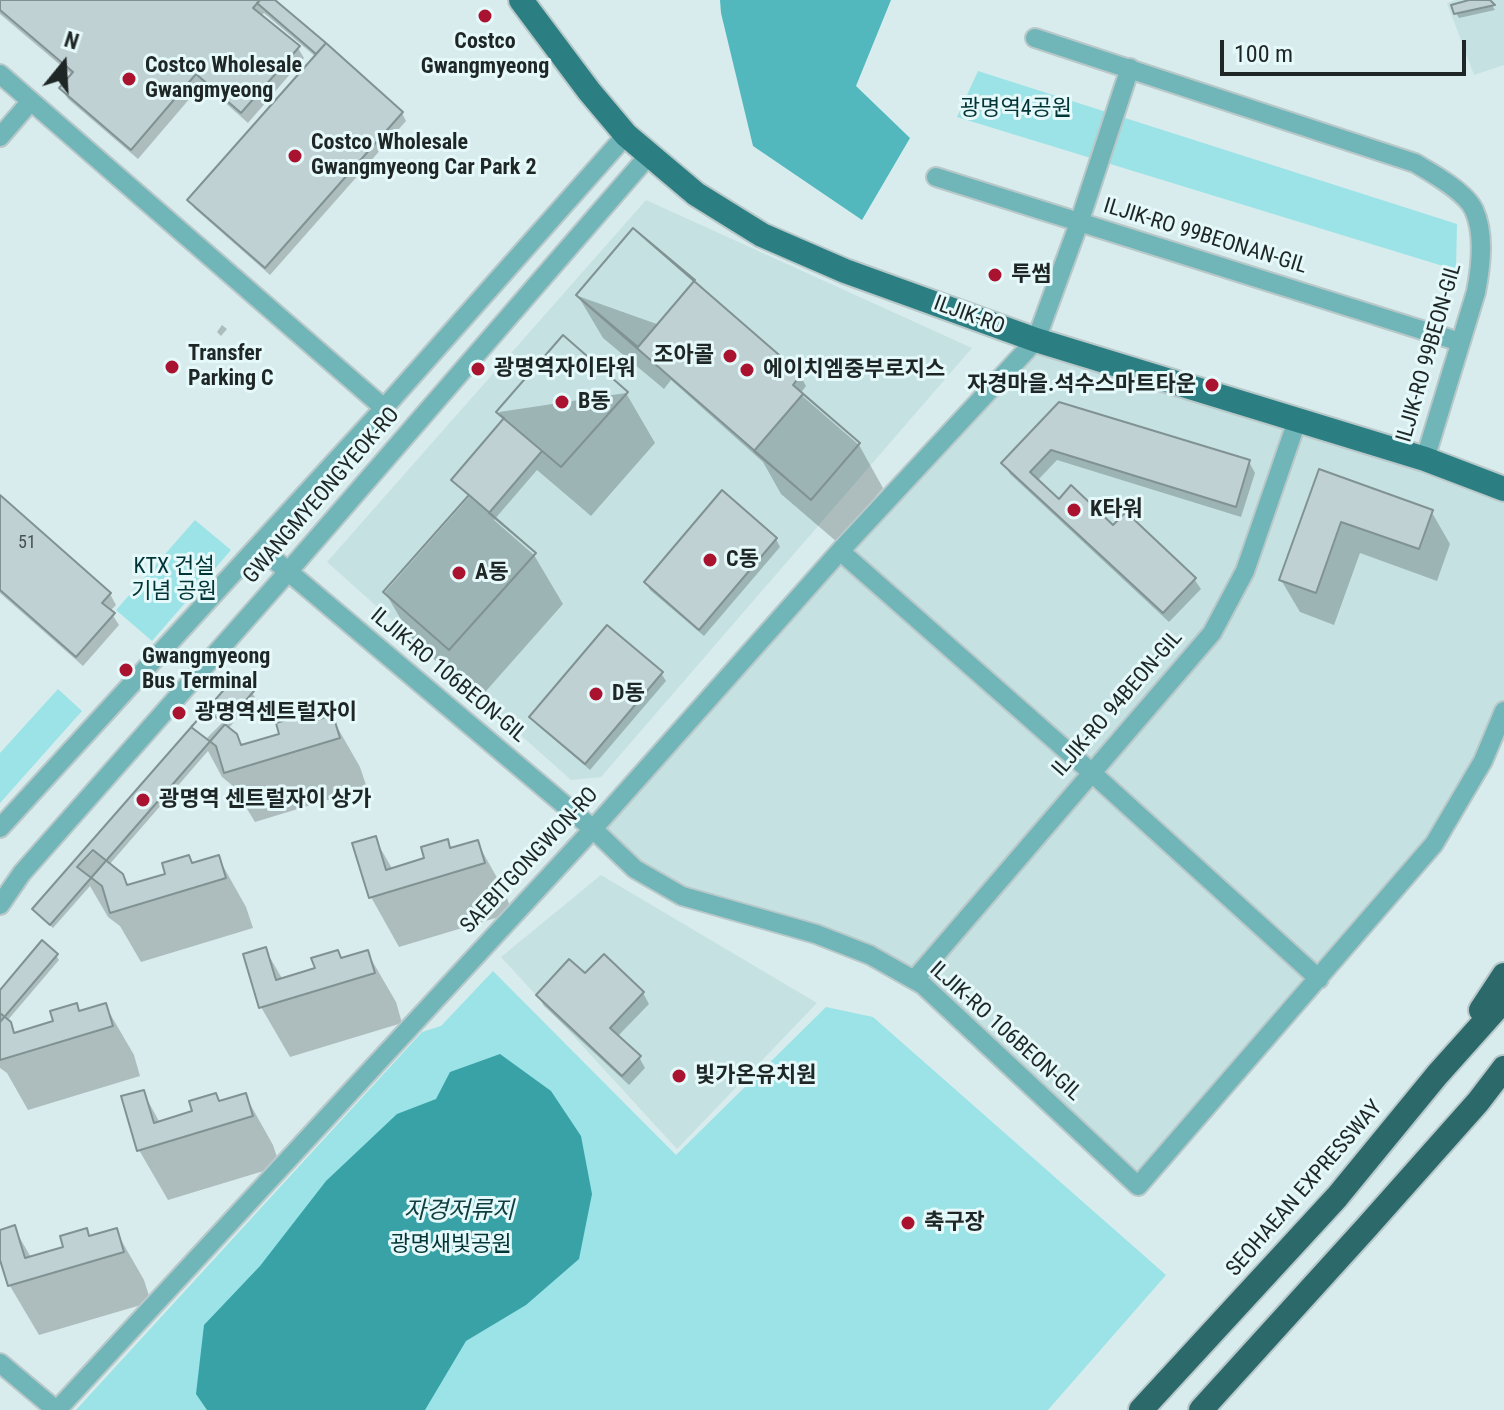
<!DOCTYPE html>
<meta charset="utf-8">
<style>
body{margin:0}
#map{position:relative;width:1504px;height:1410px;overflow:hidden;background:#d9eced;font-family:"Roboto Condensed",sans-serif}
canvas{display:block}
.north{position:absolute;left:24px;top:24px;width:80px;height:80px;-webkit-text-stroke:6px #e6f9fa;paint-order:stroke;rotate:18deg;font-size:22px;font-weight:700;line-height:32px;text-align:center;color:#1f2626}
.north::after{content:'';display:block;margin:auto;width:28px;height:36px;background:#1f2626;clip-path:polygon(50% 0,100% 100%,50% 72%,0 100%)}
.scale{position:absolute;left:1220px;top:40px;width:246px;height:36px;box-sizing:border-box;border:4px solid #1f2626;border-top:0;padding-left:10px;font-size:24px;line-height:28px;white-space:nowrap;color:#1f2626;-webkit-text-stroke:6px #e6f9fa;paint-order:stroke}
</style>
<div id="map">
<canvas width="1504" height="1410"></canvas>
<div class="north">N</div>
<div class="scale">100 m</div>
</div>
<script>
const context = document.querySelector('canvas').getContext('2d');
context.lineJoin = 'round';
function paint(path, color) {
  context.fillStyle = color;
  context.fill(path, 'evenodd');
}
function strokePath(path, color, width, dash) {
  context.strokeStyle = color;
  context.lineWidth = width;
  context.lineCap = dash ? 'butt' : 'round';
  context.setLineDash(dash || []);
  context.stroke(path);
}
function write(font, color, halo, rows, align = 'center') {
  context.font = font + ' "Roboto Condensed","Noto Sans KR",sans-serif';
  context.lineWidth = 6;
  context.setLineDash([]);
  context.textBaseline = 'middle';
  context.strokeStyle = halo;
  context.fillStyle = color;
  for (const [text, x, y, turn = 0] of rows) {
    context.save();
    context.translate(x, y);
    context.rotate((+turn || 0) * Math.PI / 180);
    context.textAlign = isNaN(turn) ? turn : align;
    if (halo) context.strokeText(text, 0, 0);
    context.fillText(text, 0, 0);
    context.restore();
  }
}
const built = new Path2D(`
 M1456,0H1504V65L1474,75L1447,3Z
 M646,200L972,348L601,777L571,780L327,562Z
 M1036,340L1504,489V711L1434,844L1138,1186L935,997L870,955L682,896L593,829Z
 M601,875L817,1003L677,1149L501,957Z`);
const green = new Path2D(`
 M978,71L1457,224L1456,270L957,117Z
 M195,520L231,550L152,641L116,610Z
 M58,689L82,711L0,803V753Z
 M493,971L676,1155L826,1007L873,1017L1166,1275L1048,1410H76L422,1032L441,1026Z`);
const forest = new Path2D(`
 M720,0H891L856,86L910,138L862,220L753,146L721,13Z`);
const water = new Path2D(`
 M500,1054L551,1091L581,1136L592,1194L579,1259L526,1305L466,1341L425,1410H207L196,1394L204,1325L260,1266L326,1181L397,1114L436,1099L450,1072Z`);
const shadow = new Path2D(`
 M0,0H275L402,113L406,121L270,275L194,208L190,200L316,57L264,13L260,17L298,48L304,58L248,123L203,83L138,159L68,99L61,88L72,75L0,14Z
 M1478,0H1488L1495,10L1459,18L1456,13Z
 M578,296L800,375L806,386L800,394L859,445L883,488L837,542L781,494L763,462L671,380L664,389L603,338Z
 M222,325L227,329L221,336L217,332Z
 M626,393L655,443L591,516L537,470L494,520L534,555L563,604L479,699L414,642L385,592L469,497L453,480L504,421L499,412Z
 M1059,404L1249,462L1255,473L1241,517L1057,460L1037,481L1059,501L1113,528L1194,579L1201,589L1169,622L1010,474L1004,463Z
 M1320,472L1431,511L1450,544L1437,581L1360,553L1334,625L1300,612L1281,580Z
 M0,498L110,594L116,605L110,611L119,625L83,666L0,593Z
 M776,539L780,547L704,636L650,590L646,583Z
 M661,673L666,681L590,770L536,724L532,717Z
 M252,693L255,697L228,729L236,735L243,747L332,718L360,767L367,788L255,822L233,786L222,777L208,751L109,865L122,875L128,887L218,857L246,907L253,928L141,962L120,926L108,917L90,886L53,928L37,914L35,910Z
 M375,839L393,870L427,859L447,841L452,849L477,842L505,892L512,913L399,947L371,897Z
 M265,949L283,980L367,952L396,1002L402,1023L290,1057L261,1007Z
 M56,955L59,960L7,1021L16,1034L56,1023L76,1005L80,1013L105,1005L134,1055L140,1076L28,1110L7,1073L0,1068V993Z
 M585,976L643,993L649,1004L617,1037L639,1057L645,1068L629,1085L544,1006L538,996Z
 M143,1092L160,1123L245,1095L273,1145L280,1166L168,1200L139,1150Z
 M14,1228L32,1259L66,1248L86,1231L90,1238L116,1231L144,1280L151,1302L39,1335L10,1286L0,1253V1232Z`);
const building = new Path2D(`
 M0,0H260L253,8L300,46L241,113L196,74L131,150L59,88L73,72L0,10Z
 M260,0H275L326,43L316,54L257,3Z
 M1469,0H1490L1495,5L1454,14L1451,5Z
 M326,43L403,112L265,268L187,200Z
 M633,228L695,280L638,347L576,295Z
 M633,228L801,374L793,385L860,443L811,500L576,295Z
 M563,335L628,392L561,467L496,412Z
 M563,335L628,392L561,467L542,451L489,513L536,553L449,650L383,592L469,495L451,480L504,418L496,412Z
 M803,394L860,443L811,500L754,451Z
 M1059,402L1250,460L1236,507L1051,450L1030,472L1059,499L1071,485L1113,525L1126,512L1196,578L1163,613L1001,463Z
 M1319,469L1433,510L1419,549L1341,522L1316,593L1279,580Z
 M722,490L777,538L699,630L644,582Z
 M0,495L111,593L102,603L115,613L76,657L0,590Z
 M469,495L536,553L449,650L383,592Z
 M607,625L663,672L585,764L529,717Z
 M236,676L254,691L50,925L32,909Z
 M207,710L237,734L241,745L279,734L276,723L303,715L306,723L333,715L340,738L224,773L216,746L191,727Z
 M376,836L386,870L424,858L421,847L448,839L450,848L478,840L485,863L369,898L352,843Z
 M93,850L123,874L127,885L165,874L162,863L189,855L192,863L219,855L226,878L110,913L102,886L77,867Z
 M42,940L58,954L0,1022V990Z
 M266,947L276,980L315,968L311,958L338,950L341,958L368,950L375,973L259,1008L243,954Z
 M604,954L644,992L610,1028L641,1056L622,1076L536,995L569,959L585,973Z
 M77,1003L79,1011L106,1003L113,1026L0,1060V1013L11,1022L14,1033L53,1021L50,1011Z
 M144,1090L154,1123L192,1111L189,1101L216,1093L219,1101L246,1093L253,1116L137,1151L121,1096Z
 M15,1225L25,1258L63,1247L60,1236L87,1228L89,1236L117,1228L124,1252L8,1286L0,1260V1230Z`);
const minor = new Path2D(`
 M1035,38L1415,163C1432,173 1466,192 1474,210C1485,234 1481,266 1476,292L1425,459
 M0,74L384,408
 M0,137L31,101
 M936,177L1460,342
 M258,546L593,829L635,869L682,896L816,934L870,955L923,985L1138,1186L1434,844L1483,761L1504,711
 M840,551L1091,772L1319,979
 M0,828L384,408L626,135
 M0,905L22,873L287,573L649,155
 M914,980L1212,633L1245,571L1297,421
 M0,1363L56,1410
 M57,1410L593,829L840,551L1036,340L1079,223L1130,68`);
const major = new Path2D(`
 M521,0L589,91L626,135L696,194L762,235L845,271L1036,340L1425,459L1504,489`);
const highway = new Path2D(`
 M1481,1010L1504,975
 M1141,1410L1337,1197L1437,1075L1504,1000
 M1201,1410L1367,1227L1478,1102L1504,1068`);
const markers = [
 [485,16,8,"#aa1330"],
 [129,79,8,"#aa1330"],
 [295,156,8,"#aa1330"],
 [995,275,8,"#aa1330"],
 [730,356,8,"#aa1330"],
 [172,367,8,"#aa1330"],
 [478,369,8,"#aa1330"],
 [747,370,8,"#aa1330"],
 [1212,385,8,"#aa1330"],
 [562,402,8,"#aa1330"],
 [1074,510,8,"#aa1330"],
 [710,560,8,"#aa1330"],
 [459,573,8,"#aa1330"],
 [126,670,8,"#aa1330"],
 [596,694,8,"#aa1330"],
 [179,713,8,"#aa1330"],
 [143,800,8,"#aa1330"],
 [679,1076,8,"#aa1330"],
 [908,1223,8,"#aa1330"]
];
const numberNames = [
 ["51",27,543]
];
const poiNames = [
 ["Costco",485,42,"center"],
 ["Gwangmyeong",485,67,"center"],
 ["Costco Wholesale",145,66],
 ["Gwangmyeong",145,91],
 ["Costco Wholesale",311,143],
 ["Gwangmyeong Car Park 2",311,168],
 ["투썸",1011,275],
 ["Transfer",188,354],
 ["Parking C",188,379],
 ["조아콜",714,356,"right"],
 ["광명역자이타워",494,369],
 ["에이치엠중부로지스",763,370],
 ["자경마을.석수스마트타운",1196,385,"right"],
 ["B동",578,402],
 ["K타워",1090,510],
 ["C동",726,560],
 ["A동",475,573],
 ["Gwangmyeong",142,657],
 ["Bus Terminal",142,682],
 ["D동",612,694],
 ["광명역센트럴자이",195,713],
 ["광명역 센트럴자이 상가",159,800],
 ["빛가온유치원",695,1076],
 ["축구장",924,1223]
];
const parkNames = [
 ["광명역4공원",1016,109],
 ["KTX 건설",174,567],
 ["기념 공원",174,592],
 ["광명새빛공원",451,1245]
];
const streetNames = [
 ["ILJIK-RO 99BEONAN-GIL",1205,237,17],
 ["ILJIK-RO",969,316,20],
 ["ILJIK-RO 99BEON-GIL",1430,353,-74],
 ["GWANGMYEONGYEOK-RO",322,496,-49],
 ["ILJIK-RO 106BEON-GIL",448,676,40],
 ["ILJIK-RO 94BEON-GIL",1118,704,-49],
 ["SAEBITGONGWON-RO",530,861,-47],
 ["ILJIK-RO 106BEON-GIL",1005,1032,42],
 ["SEOHAEAN EXPRESSWAY",1305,1189,-49]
];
const waterNames = [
 ["자경저류지",459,1212]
];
paint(built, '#c5e1e2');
paint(green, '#9be3e6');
paint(forest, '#52b8bd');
paint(water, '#38a2a7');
paint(shadow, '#0003');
paint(building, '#bfd1d2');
strokePath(building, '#819293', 2);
strokePath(minor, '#b8c8c9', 22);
strokePath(major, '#b8c8c9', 28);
strokePath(highway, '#b8c8c9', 28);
strokePath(minor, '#70b5b8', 18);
strokePath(major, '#2b7f83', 24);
strokePath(highway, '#2c696b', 24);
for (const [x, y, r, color] of markers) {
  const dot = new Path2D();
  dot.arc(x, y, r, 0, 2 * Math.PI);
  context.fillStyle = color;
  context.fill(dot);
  strokePath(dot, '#e6f9fa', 3);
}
write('18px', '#475151', null, numberNames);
write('bold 22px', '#1f2626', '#e6f9fa', poiNames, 'left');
write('22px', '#013436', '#e6f9fa', parkNames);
write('22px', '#1f2626', '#e6f9fa', streetNames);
write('italic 24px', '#0e3e40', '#e6f9fa', waterNames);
</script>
